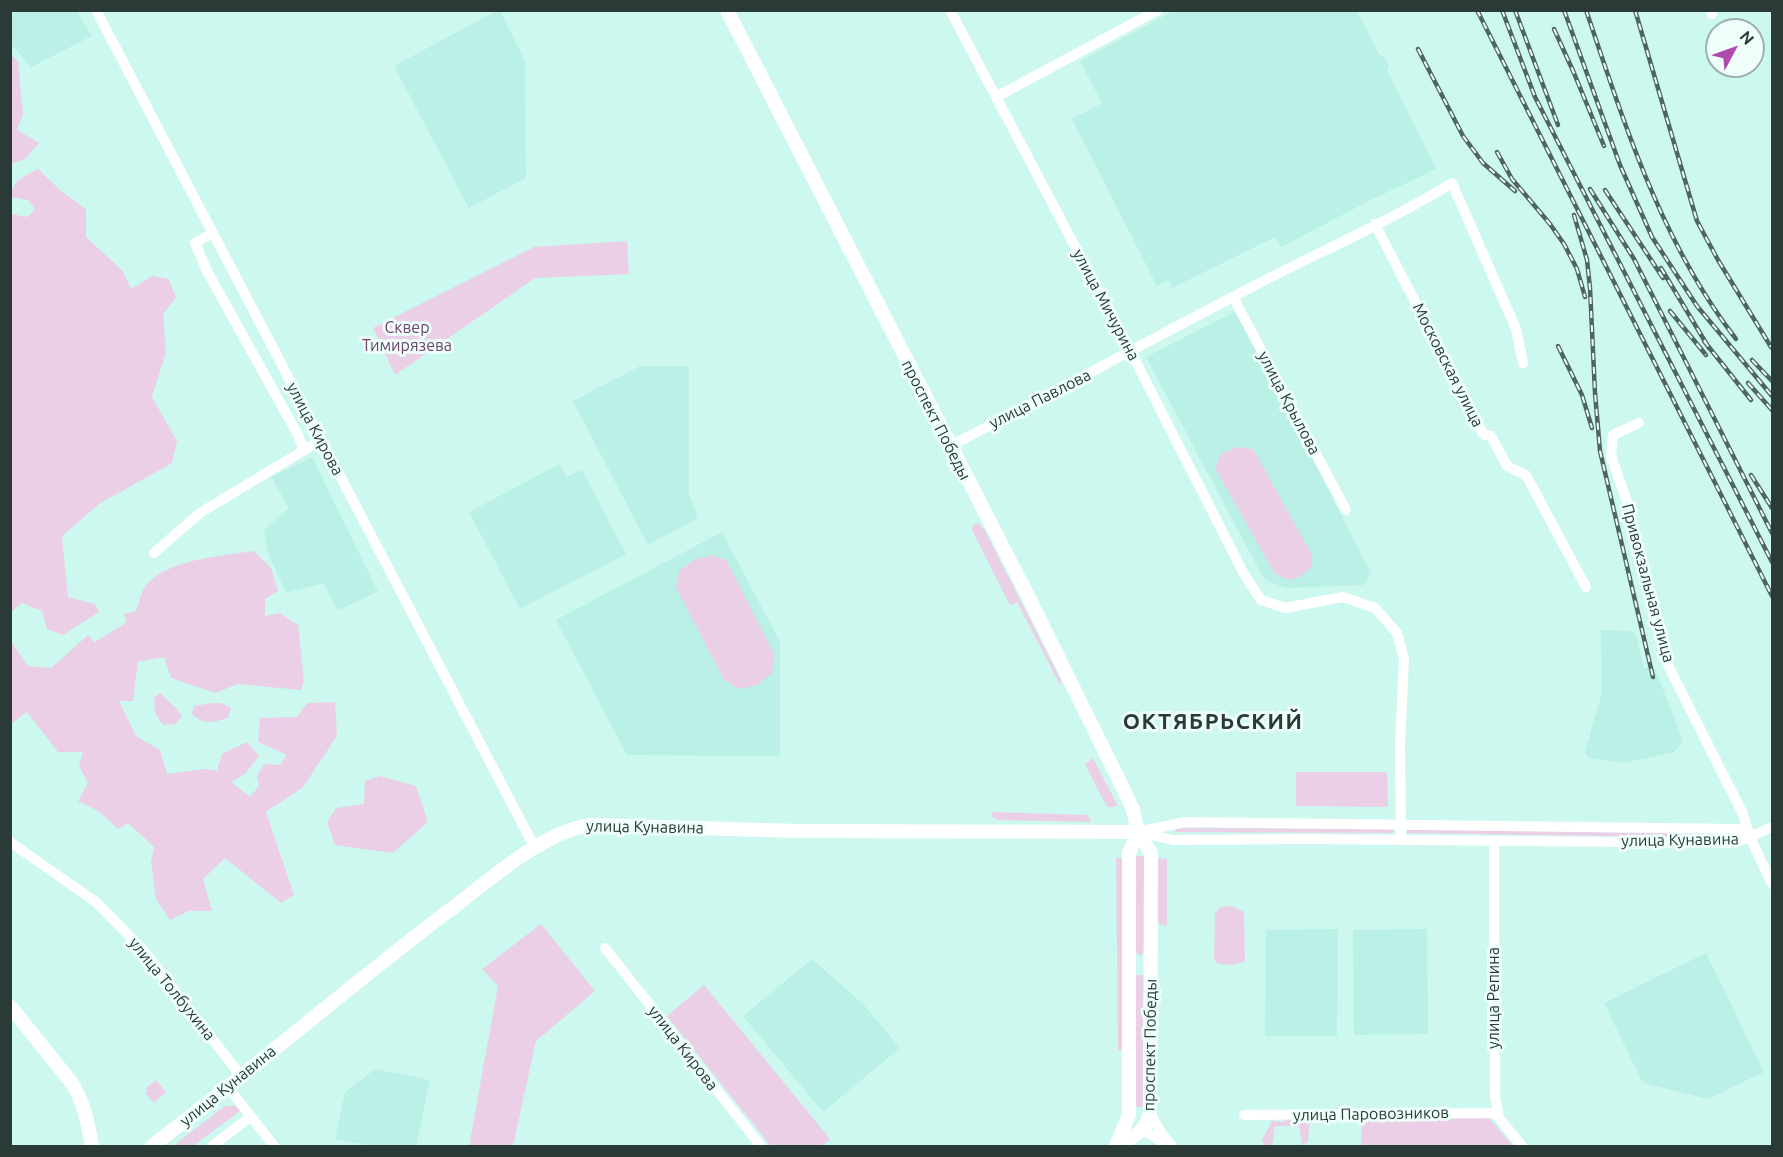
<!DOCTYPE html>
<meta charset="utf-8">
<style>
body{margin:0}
#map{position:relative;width:1783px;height:1157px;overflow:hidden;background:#cdf8f0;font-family:Ubuntu,sans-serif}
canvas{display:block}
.frame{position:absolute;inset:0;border:12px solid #293a37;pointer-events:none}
.north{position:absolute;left:1705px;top:18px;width:60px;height:60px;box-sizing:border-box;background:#eefffb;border:2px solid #9fb0ad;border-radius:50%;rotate:49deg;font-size:16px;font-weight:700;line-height:24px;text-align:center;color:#293a37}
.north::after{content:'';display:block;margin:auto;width:21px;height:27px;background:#b249ac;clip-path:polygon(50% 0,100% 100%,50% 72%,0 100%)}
</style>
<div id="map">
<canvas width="1783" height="1157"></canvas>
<div class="frame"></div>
<div class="north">N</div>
</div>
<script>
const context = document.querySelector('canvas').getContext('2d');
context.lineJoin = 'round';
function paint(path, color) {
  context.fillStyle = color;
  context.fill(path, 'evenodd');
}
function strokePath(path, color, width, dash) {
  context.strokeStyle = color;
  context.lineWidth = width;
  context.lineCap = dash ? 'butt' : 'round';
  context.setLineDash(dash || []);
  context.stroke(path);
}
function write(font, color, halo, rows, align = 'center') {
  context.font = font + ' Ubuntu,sans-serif';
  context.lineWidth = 6;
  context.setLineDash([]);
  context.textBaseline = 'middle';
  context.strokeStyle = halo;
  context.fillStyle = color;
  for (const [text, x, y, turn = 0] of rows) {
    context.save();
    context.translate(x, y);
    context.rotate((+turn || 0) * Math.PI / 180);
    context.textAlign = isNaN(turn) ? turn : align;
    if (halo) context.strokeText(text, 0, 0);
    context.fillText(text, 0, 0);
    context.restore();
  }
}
const built = new Path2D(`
 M498,10L500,11L525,61L526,178L469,208L394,66Z
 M10,11H77L92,36L31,67L11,44Z
 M1173,11H1357L1379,54L1385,57L1389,64L1387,71L1436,169L1369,201L1281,247L1275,237L1172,288L1168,280L1157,286L1072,119L1102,103L1080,61Z
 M1236,311L1371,573L1364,585L1285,588L1264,579L1146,357Z
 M640,366H689V495L698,518L648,545L573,401Z
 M312,457L378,592L338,610L323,583L286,593L269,556L264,530L289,508L271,477Z
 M560,464L567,477L582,470L626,554L520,609L469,512Z
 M722,532L780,642V756L627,755L556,620Z
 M1601,630L1631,631L1636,635L1644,668L1654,666L1683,741L1674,752L1624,763L1589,758L1585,752L1602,693Z
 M1338,929L1337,1036H1265L1266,930Z
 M1427,929L1428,1034L1354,1035L1353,930Z
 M1706,953L1764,1072L1708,1099L1643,1083L1604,1003Z
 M812,959L863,1004L900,1048L823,1112L743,1016Z
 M375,1069L430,1080L416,1146H373L335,1139L345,1092Z`);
const green = new Path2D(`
 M10,53L18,62L23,114L17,130L39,143L25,159L11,164Z
 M38,169L60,190L86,209V237L123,271L131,289L152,276L169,279L176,298L163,314L166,352L152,397L177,441L172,463L99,504L62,536L68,597L95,604L99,612L63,635L47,629L42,611L22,603L11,612V214L27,217L35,209L28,200L11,197C12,180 25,176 38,169Z
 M627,241L629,274L535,278L395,375L373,328L534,247Z
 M1236,447L1253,449L1311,553L1312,567L1301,576L1290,580L1275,574L1215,468L1221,454Z
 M978,523L984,529L1061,680V685L1059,683L1017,602L1010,605L972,530L973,525Z
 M254,551L271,568L278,591L265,599V616L280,613L298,625L304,681L301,690L238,684L215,693L171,678L164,657L138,662L133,701H119L136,736L160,750L167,774L204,769L217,771L222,754L247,742L259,756L245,774L231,782L250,797L259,786L257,776L264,764L280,765L287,755L258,742L260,718L297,717L307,703L335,702L337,736L303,787L266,812L294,895L281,903L225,858L203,879L212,911H189L170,920L156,899L151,862L154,847L128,823L118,829L100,812L78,801L88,783L79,766L83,752H58L27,712L11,724V641L28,666L51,668L88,635L95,642L127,622L124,614L136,611C139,603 141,591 147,584C170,559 221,556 254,551Z
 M712,555L727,561L774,654L772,673L758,685L739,689L724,680L676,587L679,571L694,560Z
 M160,693L176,708L182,717L175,724L163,725L155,713L154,698Z
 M212,703H221L231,708L228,718C214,722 203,726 192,714L194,706Z
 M1093,758L1118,806L1107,807L1085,764Z
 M1296,772H1387L1388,807L1296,806Z
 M380,776L416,786L428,822L393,853L335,845L327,822L336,808L364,804L365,781Z
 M991,812L1088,815L1091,822L998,820L993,818Z
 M1175,828L1391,829L1394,831L1392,833L1175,832Z
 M1407,829L1726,834V838L1407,833Z
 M1136,856H1144L1145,952L1140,956L1136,952Z
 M1116,858H1125V1050H1118Z
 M1157,858L1167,859V926L1160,924L1156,920Z
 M1232,906L1244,912L1245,961C1236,966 1226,965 1217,963L1214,958L1215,914L1220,907Z
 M541,924L595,991L536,1041L513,1146H469L498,986L482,969Z
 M1136,975H1144L1143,1107H1135Z
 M704,985L830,1139L822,1146H771L667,1016Z
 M156,1080L166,1092L154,1103L145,1093L148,1091L146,1088Z
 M225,1106H236L240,1111L193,1146H173Z
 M1489,1118L1513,1146H1361L1362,1119Z
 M1288,1119H1310L1308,1141L1302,1146L1299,1126H1275L1272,1146H1265L1262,1140L1272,1121L1283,1122Z`);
const minor = new Path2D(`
 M96,10L535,848
 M950,10L1131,352L1244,574L1261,600L1285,608L1343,597L1375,608L1397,633L1404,659L1400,744L1401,839
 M1711,10L1712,14
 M996,97L1158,10
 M1375,224L1484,435L1491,436L1507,466L1526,475L1586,587
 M213,233L195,243L208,273L298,435L304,450
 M1233,297L1346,510
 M1639,423L1613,435L1611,456L1630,510L1636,546L1666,661L1743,814L1750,837L1772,884
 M950,446C1045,398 1138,346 1233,297C1305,258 1382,226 1452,183L1516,329L1523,363
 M154,553L200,513L321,440
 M1141,831L1186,822L1738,829L1750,837
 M1138,832L1173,840L1307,839L1729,843L1738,842L1772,827
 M1494,841L1495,1096L1499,1118L1522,1146
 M10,842L96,902L145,952L241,1076
 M605,948L761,1146
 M228,1087L274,1146
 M1150,1113L1160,1131L1172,1146
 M1244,1115L1498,1113
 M1143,1130L1166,1144
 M212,1146L249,1118`);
const major = new Path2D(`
 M727,10L1027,594L1124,790L1133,810L1138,832L1151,853L1150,1113C1147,1131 1132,1137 1119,1146
 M10,1006L71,1082C84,1102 88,1123 92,1146
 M152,1146C252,1070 347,988 447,912C486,883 542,832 590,825L799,831L1138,832
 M1116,1146L1129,1115V853L1138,832`);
const rail = new Path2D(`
 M1477,10L1772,596
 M1502,10L1535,97L1772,562
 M1515,10L1558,125
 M1564,10L1620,165L1652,237L1697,306L1772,396
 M1586,10C1625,125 1661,242 1736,339
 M1635,10L1697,221L1718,260L1771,347
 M1554,29L1574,73L1604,146
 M1418,49L1463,136L1483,163L1515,191
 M1497,152L1512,179L1550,224L1564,244L1577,269L1585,297
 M1590,189L1634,259L1772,533
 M1605,190L1663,278
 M1574,215L1587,260L1590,288L1595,393L1600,451L1653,677
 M1661,268L1709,348
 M1670,311L1706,355
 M1704,341L1751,400
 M1558,346L1582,395L1592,428
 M1752,360L1772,381
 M1748,383L1772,410
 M1751,475L1772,508`);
const streetNames = [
 ["улица Мичурина",1106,305,62],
 ["Московская улица",1448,365,63],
 ["улица Павлова",1040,399,-27],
 ["улица Крылова",1289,403,62],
 ["проспект Победы",936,420,63],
 ["улица Кирова",315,429,62],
 ["Привокзальная улица",1648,583,75],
 ["улица Кунавина",645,827,1],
 ["улица Кунавина",1680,840,-1],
 ["улица Толбухина",172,989,51],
 ["улица Репина",1494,998,-90],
 ["проспект Победы",1150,1045,-89],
 ["улица Кирова",683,1048,52],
 ["улица Кунавина",228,1086,-39],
 ["улица Паровозников",1371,1114,-1]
];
const parkNames = [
 ["Сквер",407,328],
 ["Тимирязева",407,346]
];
const districtNames = [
 ["ОКТЯБРЬСКИЙ",1213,722]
];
paint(built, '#baf0e6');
paint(green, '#ebcfe7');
strokePath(minor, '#fff', 10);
strokePath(major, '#fff', 14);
strokePath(rail, '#4e6561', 4.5);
strokePath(rail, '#eefffb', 2, [7]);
write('16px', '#293a37', '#eefffb', streetNames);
write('16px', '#70436d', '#eefffb', parkNames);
context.letterSpacing = '1.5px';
write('bold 22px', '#293a37', '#eefffb', districtNames);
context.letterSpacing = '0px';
</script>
